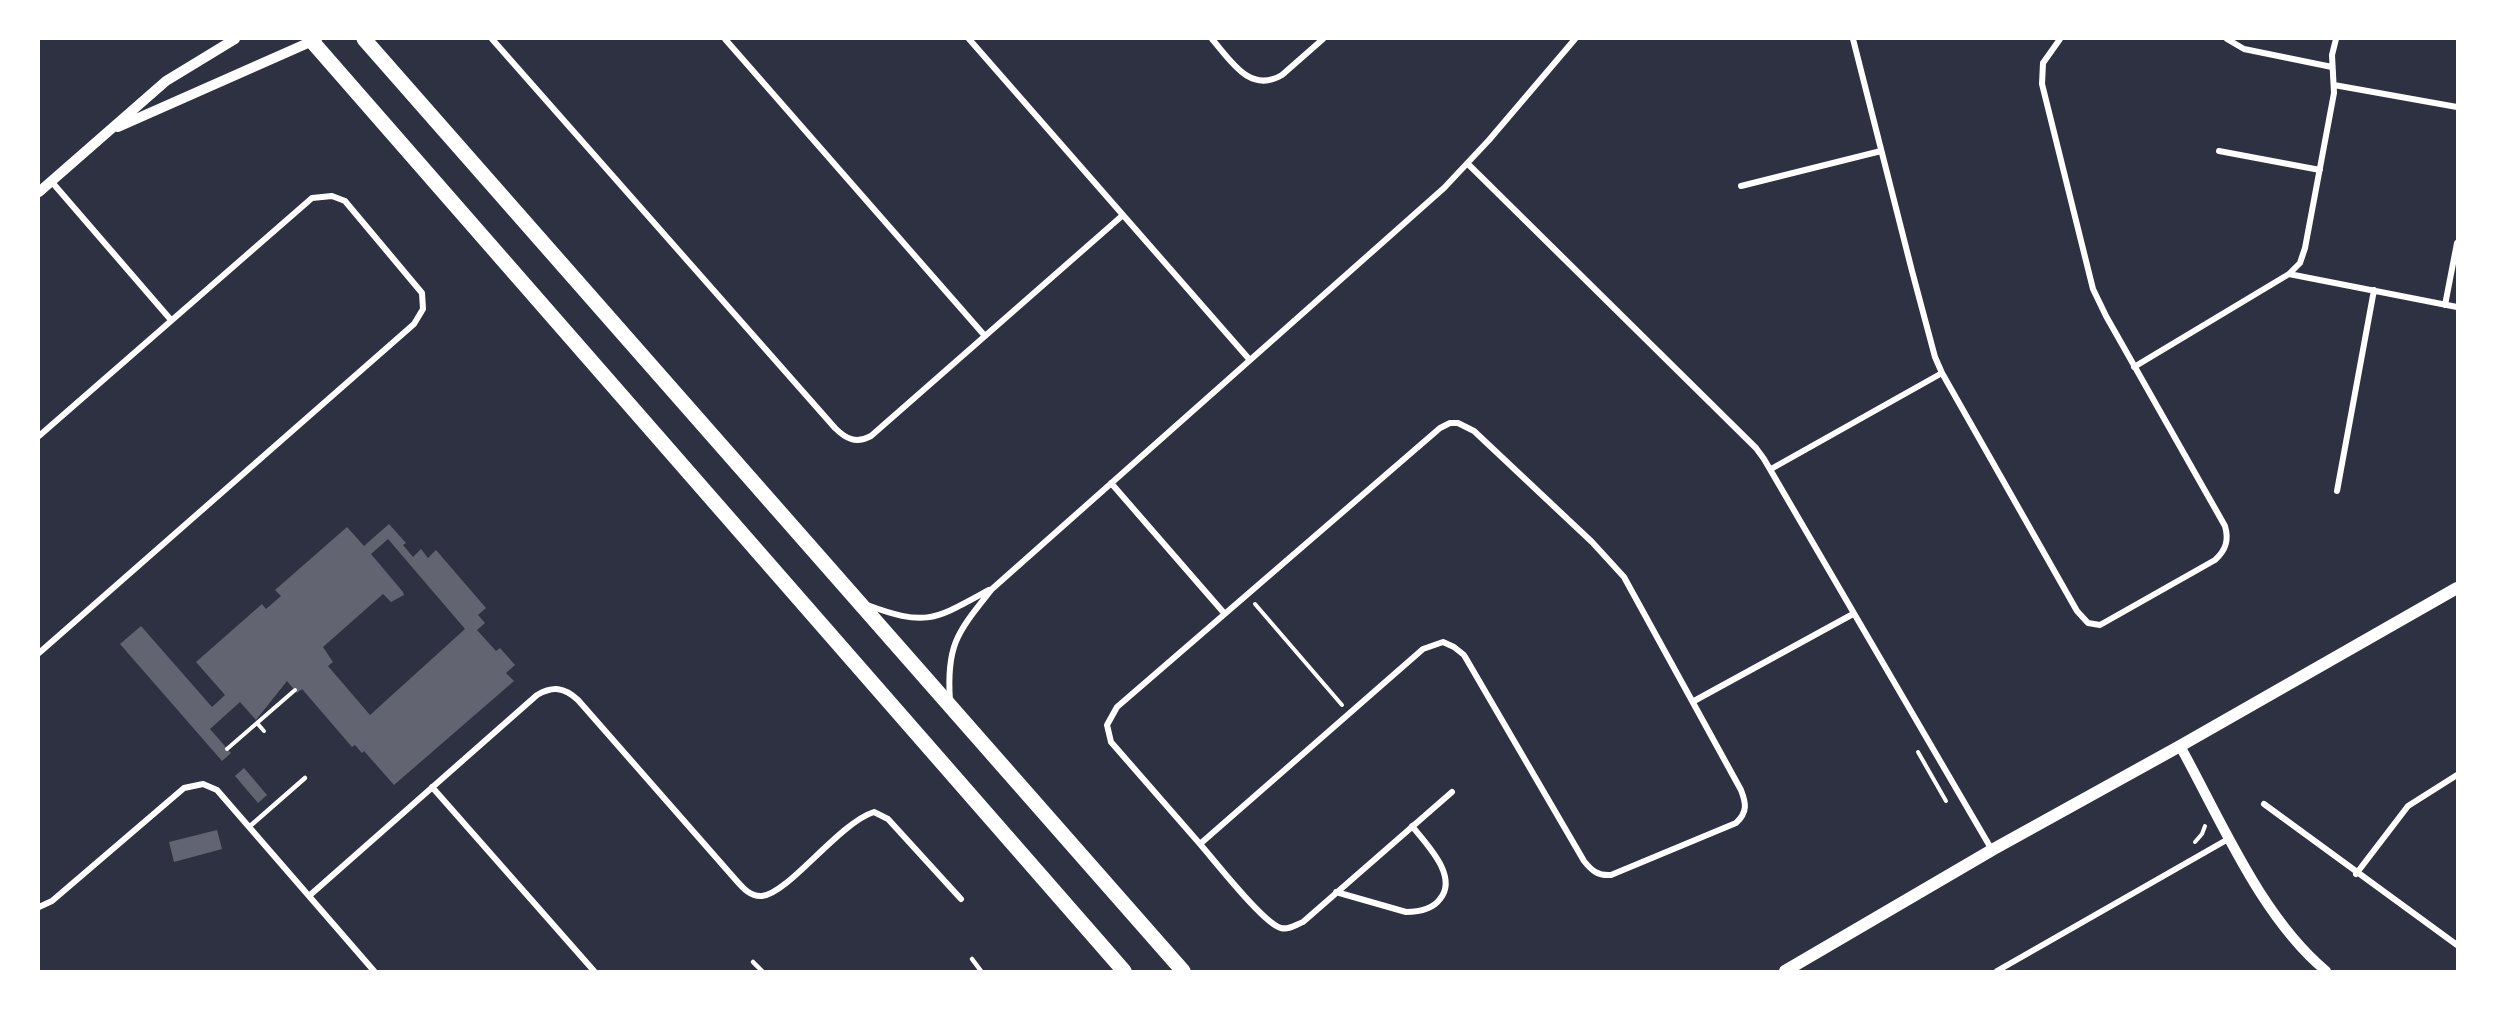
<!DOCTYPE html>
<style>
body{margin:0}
#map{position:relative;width:2496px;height:1010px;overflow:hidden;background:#2d3142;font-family:"DejaVu Sans",sans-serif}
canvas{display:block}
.frame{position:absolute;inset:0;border:40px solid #fff;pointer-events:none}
</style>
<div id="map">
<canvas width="2496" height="1010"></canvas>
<div class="frame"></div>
</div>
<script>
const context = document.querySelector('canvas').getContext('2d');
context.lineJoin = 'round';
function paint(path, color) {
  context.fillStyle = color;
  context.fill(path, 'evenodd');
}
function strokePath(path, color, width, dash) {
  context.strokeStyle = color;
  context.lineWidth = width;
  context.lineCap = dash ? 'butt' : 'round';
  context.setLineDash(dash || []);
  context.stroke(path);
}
const building = new Path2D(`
 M389,524L406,543L403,545L413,557L421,549L428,558L436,550L486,608L478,615L485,623L477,630L496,651L500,648L515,665L506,673L514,681L394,785L364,751L362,753L355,745L352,747L302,689L297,693L287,681L256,720L240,702L210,729L231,753L222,761L120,644L141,626L212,707L225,695L196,662L262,604L266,609L281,596L275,590L347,527L364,546ZM388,539L465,629L370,715L328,666L333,662L323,647L383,594L391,602L404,595L403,592L371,554Z
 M244,768L267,795L258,803L235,776Z
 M217,830L222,849L174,862L169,842Z`);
const path = new Path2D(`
 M1255,604L1342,705
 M257,723L264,731
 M227,749L295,690
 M1918,752L1946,801
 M2195,842L2202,834L2205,826`);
const service = new Path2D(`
 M249,827L305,778
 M972,959L981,971
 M753,962L762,971`);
const minor = new Path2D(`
 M492,39L835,428C846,439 856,444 871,436L1123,215
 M725,39L985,336
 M969,39L1249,359
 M1212,39C1231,61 1250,94 1282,75L1323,39
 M1853,39L1912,271L1935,357L1942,373L2077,611L2088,623L2100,625L2215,560C2226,550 2229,540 2225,526L2106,316L2093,289L2042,84L2043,63L2060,39
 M2227,39L2244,49L2332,67
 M2334,85L2457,107
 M2219,151L2320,170
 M1468,164L1756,448L1764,459L1992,850
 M51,181L171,320
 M1741,186L1881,151
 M2289,274L2457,307
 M2445,305L2457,243
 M2134,367L2289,274L2300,263L2305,248L2334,93L2332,55L2336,39
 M1450,423H1458L1474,431L1592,542L1624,577L1741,790C1746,803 1748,812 1736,823L1611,875C1598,876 1592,871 1584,861L1464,655L1454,647L1443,642L1423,649L1200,844L1111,742L1107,725L1117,707L1440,428Z
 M39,436L312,198L332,196L345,201L422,293L423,309L414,324L39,653
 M1771,469L1942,373
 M1111,483L1224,613
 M2337,491L2374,290
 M867,605C927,627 934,620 989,590
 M950,701C946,644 958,632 992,589L1444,188L1489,140L1575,39
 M1694,701L1853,614
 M432,787L594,971
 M2264,804L2457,945
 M1200,844C1214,860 1264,924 1281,928C1289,930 1295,925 1303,922L1452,792
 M2356,874L2408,806L2457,775
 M1336,892L1406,912C1419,912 1432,910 1440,899C1459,876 1426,844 1412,826
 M309,896L537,695C553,686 564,687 578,700L735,879C742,887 750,897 762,896C788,894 839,823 874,812L888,819L961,899
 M39,907L52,901L184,788L203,784L217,790L374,971
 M1997,971L2230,838`);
const tertiary = new Path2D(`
 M118,127L317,39
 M39,192L166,81L235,39
 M2180,746C2221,820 2261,917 2326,971`);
const secondary = new Path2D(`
 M1785,971L1992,850L2180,746L2457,588`);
const primary = new Path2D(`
 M310,39L1124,971
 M364,39L1183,971`);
paint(building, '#626471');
strokePath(path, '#fff', 4);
strokePath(service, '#fff', 4.5);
strokePath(minor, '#fff', 6);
strokePath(tertiary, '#fff', 10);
strokePath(secondary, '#fff', 12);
strokePath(primary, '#fff', 15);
</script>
